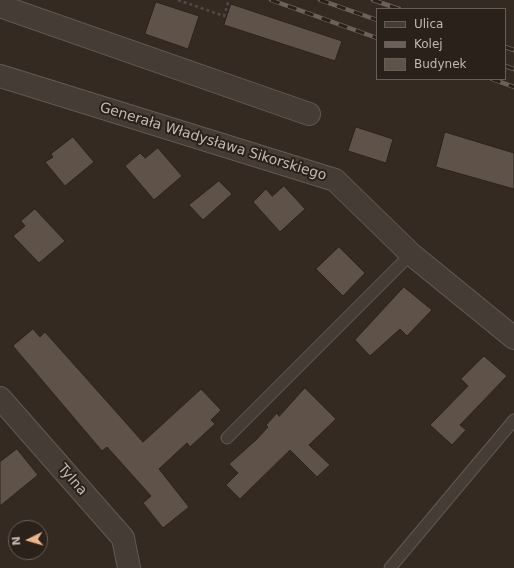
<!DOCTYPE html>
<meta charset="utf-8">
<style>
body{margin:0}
#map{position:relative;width:514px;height:568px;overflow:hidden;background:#352a22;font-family:"DejaVu Sans",sans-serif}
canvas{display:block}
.legend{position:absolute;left:376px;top:8px;width:130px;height:72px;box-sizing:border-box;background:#2a211b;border:1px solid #675d57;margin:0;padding:5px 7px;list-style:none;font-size:12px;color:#c2b8b0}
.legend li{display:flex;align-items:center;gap:8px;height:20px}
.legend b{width:20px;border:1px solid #675d57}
.north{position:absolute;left:8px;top:520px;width:40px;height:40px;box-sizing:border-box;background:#2a211b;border:1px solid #675d57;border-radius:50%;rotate:265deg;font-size:11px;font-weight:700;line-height:16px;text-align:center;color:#c2b8b0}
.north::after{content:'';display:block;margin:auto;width:14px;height:18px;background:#ecb48c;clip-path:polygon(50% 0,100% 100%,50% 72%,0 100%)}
</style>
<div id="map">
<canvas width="514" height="568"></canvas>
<ul class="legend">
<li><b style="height:5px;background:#463c36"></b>Ulica</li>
<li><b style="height:5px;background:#6d6058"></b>Kolej</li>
<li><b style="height:11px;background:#5f5249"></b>Budynek</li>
</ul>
<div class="north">N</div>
</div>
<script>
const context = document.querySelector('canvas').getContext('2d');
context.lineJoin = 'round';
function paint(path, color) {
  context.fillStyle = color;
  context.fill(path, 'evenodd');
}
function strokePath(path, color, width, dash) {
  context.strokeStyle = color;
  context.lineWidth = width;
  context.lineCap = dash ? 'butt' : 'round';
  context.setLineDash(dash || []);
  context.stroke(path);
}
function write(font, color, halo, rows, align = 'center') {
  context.font = font + ' "DejaVu Sans",sans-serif';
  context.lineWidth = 4;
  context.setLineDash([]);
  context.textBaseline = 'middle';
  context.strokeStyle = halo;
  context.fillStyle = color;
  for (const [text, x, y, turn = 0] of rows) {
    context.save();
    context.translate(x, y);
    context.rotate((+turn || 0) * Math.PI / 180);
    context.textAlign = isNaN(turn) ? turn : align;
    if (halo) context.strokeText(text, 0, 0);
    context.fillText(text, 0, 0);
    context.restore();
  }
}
const building = new Path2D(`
 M156,2L199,16L188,49L145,34Z
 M231,4L342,41L335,61L224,25Z
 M356,127L393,139L386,163L348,151Z
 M445,132L514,153V189L436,167Z
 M73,137L94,162L65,186L45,162L53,157L51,154Z
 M158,148L182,176L154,200L125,166L140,153L145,158Z
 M219,181L232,194L203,220L189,205Z
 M284,186L305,209L280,232L253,202L266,189L272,196Z
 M35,209L65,241L39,263L13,236L25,226L21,221Z
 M339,247L365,273L343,296L316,269Z
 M404,287L432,310L407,336L400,329L370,356L355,340Z
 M33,329L40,337L45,332L143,442L201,389L221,410L211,420L215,424L190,447L187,443L159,469L189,507L163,528L143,503L151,496L107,447L102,451L13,346Z
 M484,356L507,376L460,425L466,430L452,445L430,425L468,386L461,379Z
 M305,388L336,419L309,445L330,465L317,477L290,450L240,499L226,485L238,473L229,464L256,440L268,427L266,425L277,413L279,416Z
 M17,449L38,475L0,506V462Z`);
const path = new Path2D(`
 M178,0L224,16L229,0`);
const lane = new Path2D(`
 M227,438L411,254
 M390,568L514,420`);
const street = new Path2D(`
 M0,6L309,114
 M0,76L335,180L411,254L514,338
 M0,398L123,538L129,568`);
const rail = new Path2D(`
 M271,0L377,38
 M320,0L377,20
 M373,0L399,9
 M505,47L514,50
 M505,66L514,69
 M492,79L514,87`);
const streetNames = [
 ["Generała Władysława Sikorskiego",213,142,17],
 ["Tylna",72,480,49]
];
paint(building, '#5f5249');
strokePath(building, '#2c231d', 1);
strokePath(lane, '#645a53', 13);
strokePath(street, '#645a53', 24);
strokePath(path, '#584748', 2.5, [3, 3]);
strokePath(lane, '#463c36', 11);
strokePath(street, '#463c36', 22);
strokePath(rail, '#6d6058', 4.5);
strokePath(rail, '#2a211b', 3, [9]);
write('14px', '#c2b8b0', '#2a211b', streetNames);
</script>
